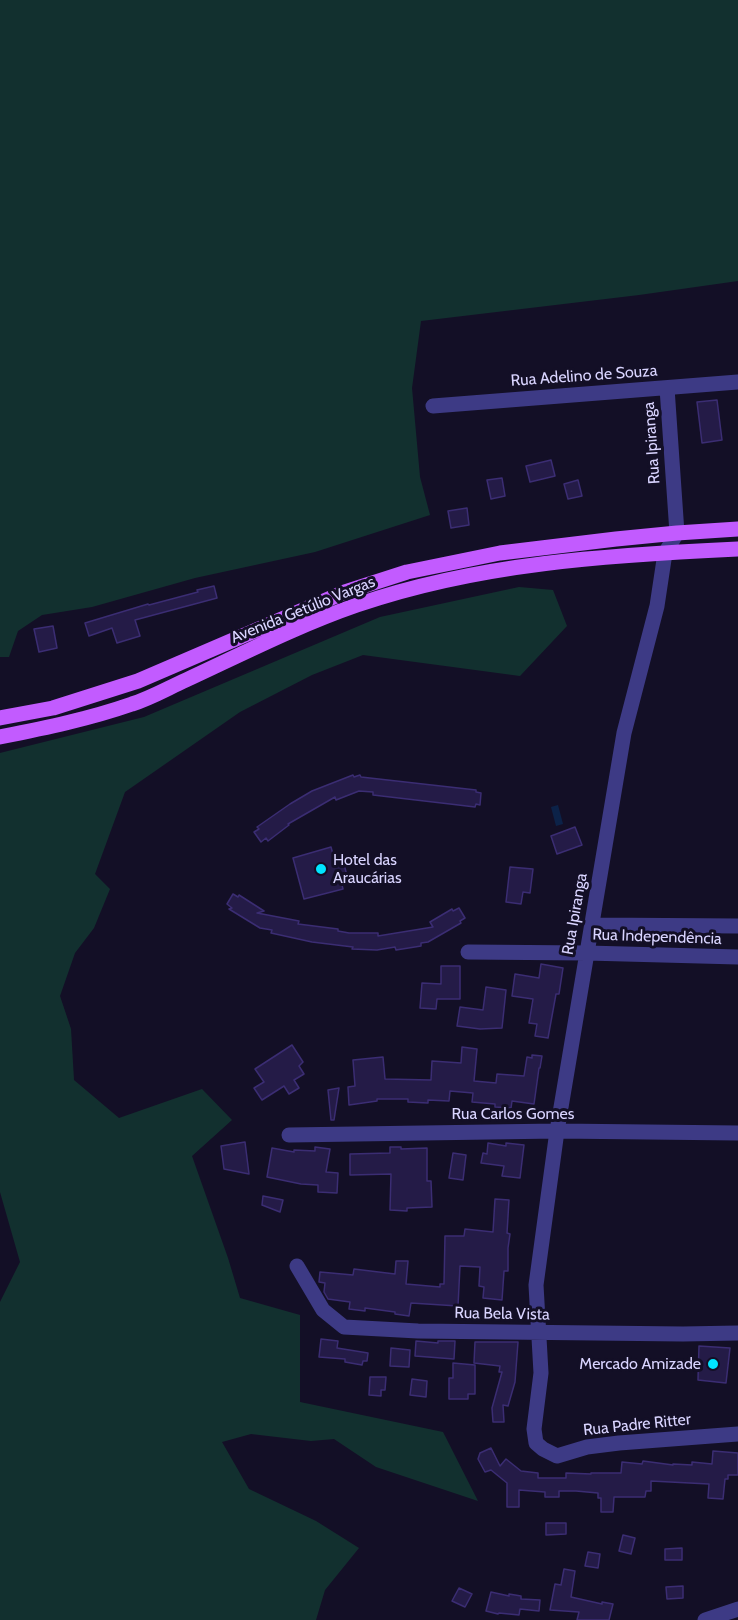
<!DOCTYPE html>
<meta charset="utf-8">
<style>
body{margin:0}
canvas{display:block;background:#130f26}
</style>
<canvas width="738" height="1620"></canvas>
<script>
const context = document.querySelector('canvas').getContext('2d');
context.lineJoin = 'round';
function paint(path, color) {
  context.fillStyle = color;
  context.fill(path, 'evenodd');
}
function strokePath(path, color, width, dash) {
  context.strokeStyle = color;
  context.lineWidth = width;
  context.lineCap = dash ? 'butt' : 'round';
  context.setLineDash(dash || []);
  context.stroke(path);
}
function write(font, color, halo, rows, align = 'center') {
  context.font = font + ' Cabin,sans-serif';
  context.lineWidth = 6;
  context.setLineDash([]);
  context.textBaseline = 'middle';
  context.strokeStyle = halo;
  context.fillStyle = color;
  for (const [text, x, y, turn = 0] of rows) {
    context.save();
    context.translate(x, y);
    context.rotate((+turn || 0) * Math.PI / 180);
    context.textAlign = isNaN(turn) ? turn : align;
    if (halo) context.strokeText(text, 0, 0);
    context.fillText(text, 0, 0);
    context.restore();
  }
}
const green = new Path2D(`
 M0,0H738V281L639,295L421,321L412,388L420,477L430,515L315,552L195,578L92,607L42,615L18,631L9,657H0Z
 M519,587L553,590L567,626L520,676L363,655L312,675L240,712L125,792L95,874L110,889L94,928L75,953L60,996L71,1029L74,1080L119,1118L202,1089L232,1120L192,1156L228,1258L240,1298L300,1315V1402L443,1432L478,1501L376,1467L334,1439L311,1441L251,1434L222,1442L249,1489L316,1521L359,1548L325,1590L316,1620H0V1302L20,1262L0,1192V753L144,717L380,617Z`);
const water = new Path2D(`
 M558,805L563,824L556,826L551,807Z`);
const building = new Path2D(`
 M717,400L722,440L702,443L697,402Z
 M551,460L555,476L530,482L526,466Z
 M502,478L505,496L491,499L487,480Z
 M578,480L582,496L568,499L564,484Z
 M467,508L469,525L451,528L448,511Z
 M214,586L217,598L135,620L140,636L117,643L112,628L89,636L85,623L148,604L149,605L198,592L197,590Z
 M53,626L57,648L39,652L34,629Z
 M353,775L354,777L360,775L361,777L476,790V792L481,793L480,805L476,804L475,807L450,804L373,795V792L359,791L336,800L335,797L288,824L289,825L268,841L266,838L261,842L254,832L259,829L257,827L290,804L312,791Z
 M575,827L582,845L557,854L551,836Z
 M331,847L335,862L343,860L347,876L340,877L343,889L304,899L293,858Z
 M510,867L533,869L530,893L523,892L521,904L506,902Z
 M233,894L238,897L239,895L264,911L257,913L299,921L298,924L338,929V931L349,933H378V936L433,927L430,922L452,909L453,911L459,908L465,918L460,921L461,923L428,942L421,943V946L396,950L395,947L377,950L352,949L353,947L312,942L271,933L272,930L260,928L229,909L232,908L227,904Z
 M541,964L563,968L559,994H556L548,1038L535,1036L537,1024L529,1023L533,999L512,996L515,974L539,978Z
 M441,966H460V999H437L436,1009L420,1008L422,983L441,984Z
 M486,987L506,990L502,1028L480,1029L457,1026L460,1007L483,1010Z
 M292,1045L303,1062L299,1066L304,1074L294,1080L299,1088L289,1094L284,1086L262,1100L254,1088L264,1082L255,1069Z
 M462,1047L477,1049L474,1081L496,1083L497,1074L524,1076L527,1057L532,1058V1055L542,1056L540,1068H539L534,1104L512,1101L511,1108L495,1107V1104L472,1102L473,1093L450,1091L449,1101L428,1100V1103L408,1102V1099H377V1101L349,1105L348,1087L355,1086L353,1060L383,1057L385,1079L431,1080L432,1061L461,1063Z
 M339,1088L334,1120H331L328,1090Z
 M245,1142L249,1174L224,1169L221,1146Z
 M488,1143L506,1146V1143L524,1145L520,1178L502,1176L504,1166L481,1163L483,1153L487,1154Z
 M315,1147L330,1149L326,1172L338,1173L337,1193L318,1192V1185L301,1184L267,1177L272,1148L294,1152V1150L315,1151Z
 M390,1147H401V1149L427,1148V1181H431L432,1207L407,1208V1211L390,1210L391,1174L350,1175V1154L390,1153Z
 M453,1153L466,1155L463,1180L449,1178Z
 M263,1196L283,1200L280,1212L262,1205Z
 M495,1199L509,1200L507,1233L510,1234L508,1248V1271H504L502,1300L483,1298L484,1287L479,1286L480,1267L460,1266L458,1306L411,1303L409,1316L395,1314V1312L365,1308V1311L349,1309L350,1302L328,1299L324,1292L325,1283L319,1282L320,1272L353,1275L354,1269L395,1274L396,1261H408L406,1284L440,1287V1284H444L445,1236H464L465,1229L493,1232Z
 M321,1339L338,1341L337,1348L368,1353L367,1361H363L362,1365L345,1362V1359L319,1357Z
 M416,1341L438,1343V1341H455L454,1359L415,1356Z
 M475,1342H518L515,1382L508,1406L503,1405L504,1422H493L492,1408L502,1372H499L500,1366L474,1363Z
 M699,1346L730,1348L726,1383L698,1380Z
 M391,1348L410,1350L409,1367L390,1366Z
 M453,1363L475,1365V1394H468V1399H449V1378H453Z
 M370,1377H386L385,1390H381V1396L369,1395Z
 M412,1379L427,1381L426,1397L410,1395Z
 M491,1448L500,1466L506,1459L521,1471L538,1473V1478H566V1473L591,1474V1473H621L622,1462L642,1464L643,1461L673,1465V1464L692,1465V1462L712,1464L713,1451L738,1453V1475H728V1479H725L723,1499L708,1498L709,1484L651,1481V1491H646L645,1497H614L613,1512H601V1498H598V1493L576,1491H559V1497H545V1492L519,1490V1507H507V1483L491,1470L485,1472L478,1459L480,1453Z
 M546,1523H566V1534L546,1535Z
 M623,1535L635,1538L631,1554L619,1551Z
 M682,1548V1560H665V1549Z
 M588,1552L600,1554L598,1568L585,1566Z
 M564,1569L575,1571L571,1597L602,1604V1602L613,1604L609,1620H577L579,1612L550,1610L555,1584L561,1585Z
 M683,1586V1598L667,1599L666,1587Z
 M459,1588L472,1594L465,1607L452,1601Z
 M491,1592L509,1596V1594L521,1596V1599L540,1600L539,1611L520,1609L519,1615L499,1613L498,1614L486,1611Z`);
const minor = new Path2D(`
 M667,388L677,533L665,553L657,606L624,733L557,1131L536,1285L541,1373L534,1429L536,1443L543,1449L557,1456L587,1447L619,1443L738,1434
 M433,406L738,382
 M592,925L738,926
 M468,952L587,953L738,957
 M289,1135L557,1131L738,1133
 M297,1266L323,1310L344,1327L418,1331L683,1334L738,1333
 M705,1620L738,1609`);
const major = new Path2D(`
 M0,718L53,708L138,681L345,592L407,572L500,553L616,539L677,533L738,529
 M0,737C45,728 89,719 132,704C151,698 168,688 186,680C242,654 299,625 357,605C479,563 610,555 738,549`);
const markers = [
 [321,869,6,"#00e5ff"],
 [713,1364,6,"#00e5ff"]
];
const streetNames = [
 ["Rua Adelino de Souza",584,376,-4],
 ["Rua Ipiranga",652,443,-94],
 ["Avenida Getúlio Vargas",303,610,-22],
 ["Rua Ipiranga",575,914,-80],
 ["Rua Independência",657,937,2],
 ["Rua Carlos Gomes",513,1114],
 ["Rua Bela Vista",502,1314,1],
 ["Rua Padre Ritter",637,1425,-6]
];
const poiNames = [
 ["Hotel das",333,860],
 ["Araucárias",333,878],
 ["Mercado Amizade",701,1364,"right"]
];
paint(green, '#12302f');
paint(water, '#0c2248');
paint(building, '#241b47');
strokePath(building, '#3b2d73', 1.5);
strokePath(minor, '#3d3a85', 15);
strokePath(major, '#c25bff', 15);
for (const [x, y, r, color] of markers) {
  const dot = new Path2D();
  dot.arc(x, y, r, 0, 2 * Math.PI);
  context.fillStyle = color;
  context.fill(dot);
  strokePath(dot, '#130f26', 2);
}
write('16px', '#d9d4ff', '#130f26', streetNames);
write('16px', '#d9d4ff', '#130f26', poiNames, 'left');
</script>
